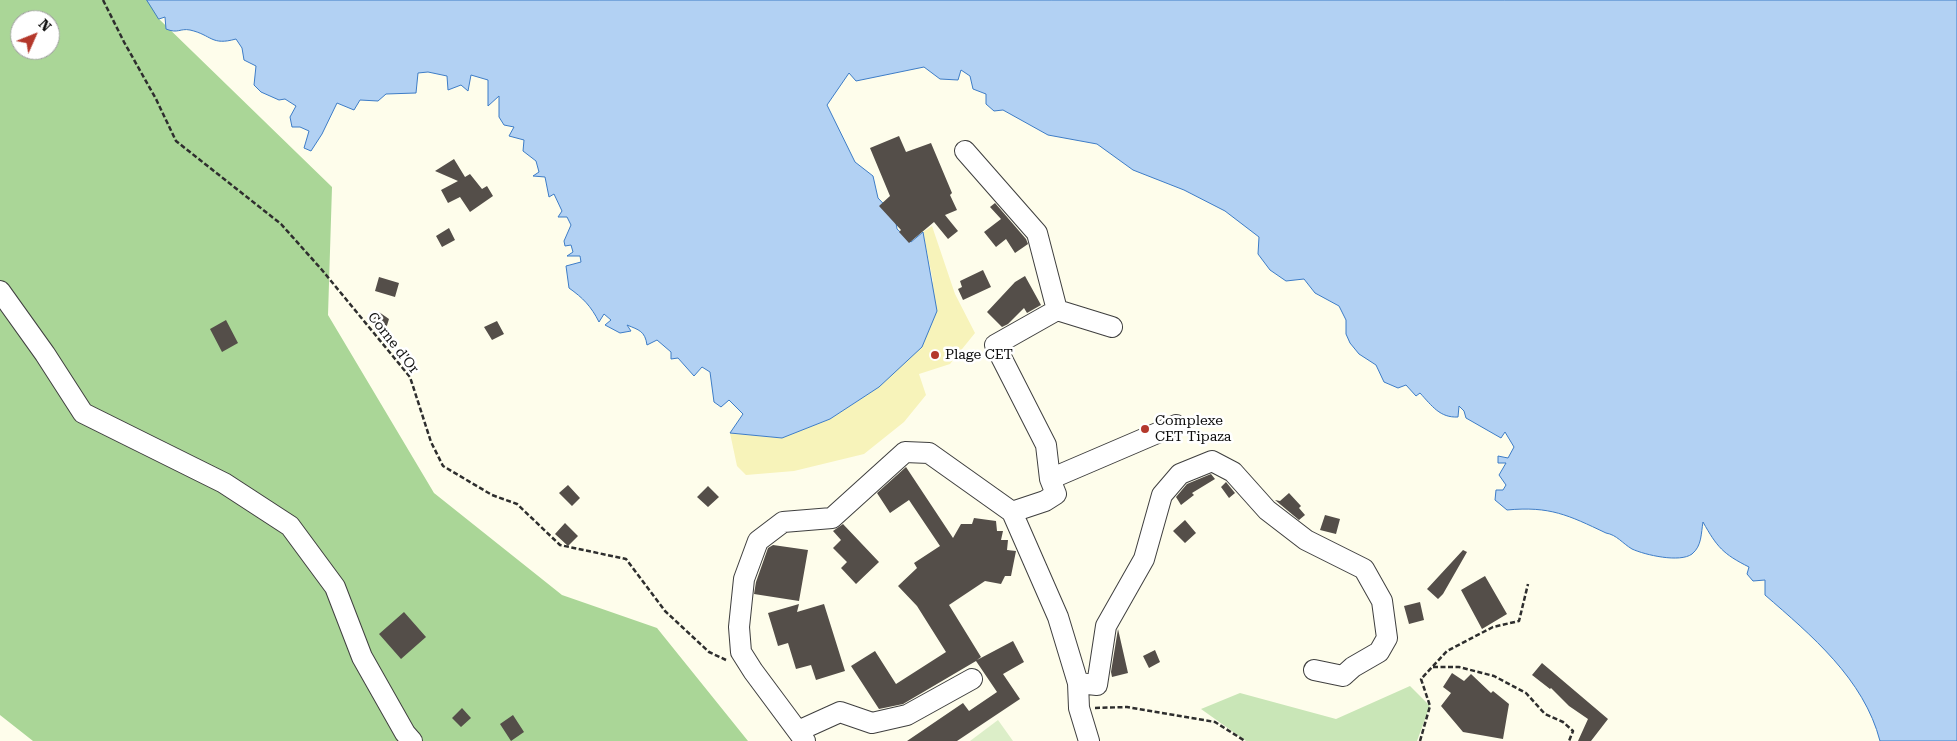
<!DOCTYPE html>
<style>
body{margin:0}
#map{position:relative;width:1957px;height:741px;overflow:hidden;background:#fefdeb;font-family:"Roboto Serif",serif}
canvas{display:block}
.north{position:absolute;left:10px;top:10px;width:50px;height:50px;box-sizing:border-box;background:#fff;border:1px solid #9e9e9e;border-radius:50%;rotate:46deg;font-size:14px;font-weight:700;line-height:20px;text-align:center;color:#0c0c0c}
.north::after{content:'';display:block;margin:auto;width:18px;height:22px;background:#b4382b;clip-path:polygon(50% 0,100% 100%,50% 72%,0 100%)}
</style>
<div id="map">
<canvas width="1957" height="741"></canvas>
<div class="north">N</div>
</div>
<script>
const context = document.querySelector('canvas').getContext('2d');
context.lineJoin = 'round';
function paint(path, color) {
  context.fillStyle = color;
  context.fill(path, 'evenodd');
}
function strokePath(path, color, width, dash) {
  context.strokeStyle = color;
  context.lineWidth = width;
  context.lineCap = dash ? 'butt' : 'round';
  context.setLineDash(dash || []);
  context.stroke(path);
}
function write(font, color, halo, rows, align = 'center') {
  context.font = font + ' "Roboto Serif",serif';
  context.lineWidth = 5;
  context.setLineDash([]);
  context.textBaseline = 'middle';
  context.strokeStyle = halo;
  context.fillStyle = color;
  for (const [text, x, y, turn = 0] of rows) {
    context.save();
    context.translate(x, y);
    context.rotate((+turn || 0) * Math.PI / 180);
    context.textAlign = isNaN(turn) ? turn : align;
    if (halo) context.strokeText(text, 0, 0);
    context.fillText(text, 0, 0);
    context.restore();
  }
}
const green = new Path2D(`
 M1410,686L1430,706L1417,741H1246L1201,709L1240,693L1336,719Z`);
const forest = new Path2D(`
 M0,0H148L159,19L332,187L328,315L434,493L562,595L657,628L748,741H33L0,715ZM20,20H50V50H20Z`);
const sand = new Path2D(`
 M932,226L955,294L975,333L950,364L919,374L926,395L904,422L864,454L794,471L746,475L737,466L730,433L782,438L830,419L879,387L933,281L923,232Z`);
const pitch = new Path2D(`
 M998,720L1013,741H970Z`);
const water = new Path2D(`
 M147,0H1957V741H1880C1864,679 1811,635 1765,595V580L1753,581L1747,574L1749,567C1723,554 1717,547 1703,522C1701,533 1702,546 1692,554C1680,563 1645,555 1632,549C1622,543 1617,535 1606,533C1568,515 1550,506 1507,510L1495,500L1496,490H1503L1506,485L1499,475L1506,463H1498V456L1508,458L1514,447L1505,432L1501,438L1466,418L1464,411L1459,406L1458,417C1440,418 1432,406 1420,393L1416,396L1406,385L1398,388L1384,382L1376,365L1359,354L1350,343L1346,334V320L1339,306L1315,293L1304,279L1286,281L1270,270L1258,254L1259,237L1225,211L1184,190L1133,170L1097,144L1048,135L1003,110L994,111L986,104V94L973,89L970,76L961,70L958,80L940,79L924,67L856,81L849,73L827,105L855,162L873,176L878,198L895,216L897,229L911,242L923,232L937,311L922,347L879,387L830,419L782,438L730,433L743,414L729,400L721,407L714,402L710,372L702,367L694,376L678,358L671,359V352L657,340L647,345C645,331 639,330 627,325L631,331L620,333L605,325L611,320L604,314L599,322C591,306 583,298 569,288L566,266L581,262L580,256H567L573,252L571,245L565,246L564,241L571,225L567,217H558L562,211L554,194L549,197L545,177L533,176L539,172L536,161L523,151L524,140L509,136L514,127L504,125L499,117V96L488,106V80L471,75L468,91L461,85L448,90L447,76L428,72L418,73L416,93L386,94L378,101L360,100L354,110L337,103L322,134L311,151L304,148L309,131L300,127H292L290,117L296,106L285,99L279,100L261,92L254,85L256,66L244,60L242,48L236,39C211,46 212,35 190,30C180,28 178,34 166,29L165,17L159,19Z`);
const building = new Path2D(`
 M899,136L906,152L931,143L952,193L950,195L957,210L945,215L958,231L948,239L934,222L909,243L899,232L901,230L879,206L890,196L870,148Z
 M454,159L465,177L470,174L482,189L487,186L493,196L470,212L460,197L448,203L441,190L458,181L435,171Z
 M995,203L1026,239L1028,244L1015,253L1006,239L996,247L984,232L1001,219L990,207Z
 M449,228L455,240L442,247L436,236Z
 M983,270L991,287L963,300L958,289L962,287L960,281Z
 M1025,276L1041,305L1027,313L1024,308L1008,324L1002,327L987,312L1015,282Z
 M379,277L399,283L395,297L375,291Z
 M379,312L389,319L385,332L371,322Z
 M226,320L238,343L222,352L210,329Z
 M497,321L504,334L492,340L484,327Z
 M906,467L953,538L961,524H972L974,518L996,521L997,531H1003L1001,540H1008L1007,550L1016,551L1011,576H1005L1001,584L985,581L949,605L981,657L977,660L1013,641L1024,662L1003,674L1020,699L957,741H907L963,703L969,711L997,692L976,661L903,704L879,709L851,666L875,651L896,684L946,652L917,606L898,586L917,568L914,563L940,546L909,500L890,513L877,493Z
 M1211,474L1215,479L1192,493L1194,495L1181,505L1176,497L1187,484Z
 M1226,482L1235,493L1229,498L1221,487Z
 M568,485L580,498L572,506L559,493Z
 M708,486L719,497L708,507L697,497Z
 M1289,493L1301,506L1299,508L1305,515L1299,520L1275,500L1280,501Z
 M1325,515L1340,519L1336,534L1320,530Z
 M1185,520L1196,533L1185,543L1173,531Z
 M565,523L578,536L568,546L555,534Z
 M843,524L879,562L856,584L841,568L847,562L833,548L841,540L833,531Z
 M773,545L808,550L799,601L754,594L756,582L768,548Z
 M1463,550L1467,552L1443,594L1438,599L1427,589Z
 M1485,576L1507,614L1482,629L1461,590Z
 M1420,602L1424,620L1409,624L1404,606Z
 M799,604L797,612L824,604L845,671L816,680L811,665L796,669L788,643L778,646L768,613Z
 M404,612L426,637L401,659L379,634Z
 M1118,629L1128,673L1112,677L1111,672Z
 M1155,650L1160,662L1149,668L1143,656Z
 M1542,663L1608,719L1591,741H1578L1588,719L1569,706L1551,688L1550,689L1532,675Z
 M1452,673L1464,681L1471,674L1491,693L1493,691L1509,704L1503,739L1463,732L1441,706L1451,693L1443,687Z
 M462,708L471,718L461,727L452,718Z
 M513,715L524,732L511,741L500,724Z`);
const path = new Path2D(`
 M103,0L124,42L156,99L176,141L281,224L322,270L410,377L431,442L443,466L492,495L517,504L560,545L626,559L665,611L709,652L726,660
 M1433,667H1459L1494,676L1526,693L1545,714L1563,722L1573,731L1569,741
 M1095,708L1127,707L1215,722L1245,741
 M1420,741L1430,706L1421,679L1447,651L1493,627L1519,621L1528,584`);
const minor = new Path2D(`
 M965,151L1037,233L1057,310
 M0,291L45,354L83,413L224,483L290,526L335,587L362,657L405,733L412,741
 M1050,479L1046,445L995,345L1057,310L1112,327
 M1012,512L1058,617L1078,683L1097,685L1106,626L1144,559L1162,495L1180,474L1212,461L1233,472L1267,510L1306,540L1364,569L1382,601L1387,638L1379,652L1353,667L1343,676L1314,670
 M1078,683L1079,708L1089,741
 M798,731L840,712L872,723L907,715L972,679
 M805,741L753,671L741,652L739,627L744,579L758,541L783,522L832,518L905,452L929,453L1012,512L1045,501L1056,494L1050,479L1176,425`);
const markers = [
 [935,355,5,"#b4382b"],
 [1145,429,5,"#b4382b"]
];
const streetNames = [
 ["Corne d'Or",393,343,52]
];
const poiNames = [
 ["Plage CET",945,355],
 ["Complexe",1155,421],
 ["CET Tipaza",1155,437]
];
paint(green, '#c9e6b7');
paint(forest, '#aad697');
paint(sand, '#f7f3ba');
paint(pitch, '#dceec8');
paint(water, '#b2d1f3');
strokePath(water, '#3d7cc6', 1);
paint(building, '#544e49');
strokePath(minor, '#3f3f3f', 22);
strokePath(path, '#2e2e2e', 2.5, [5, 2.5]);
strokePath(minor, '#fff', 20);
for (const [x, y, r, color] of markers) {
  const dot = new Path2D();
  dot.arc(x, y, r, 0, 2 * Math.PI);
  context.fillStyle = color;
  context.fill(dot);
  strokePath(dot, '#fff', 2);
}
write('14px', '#0c0c0c', '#fff', streetNames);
write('14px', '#0c0c0c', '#fff', poiNames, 'left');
</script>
